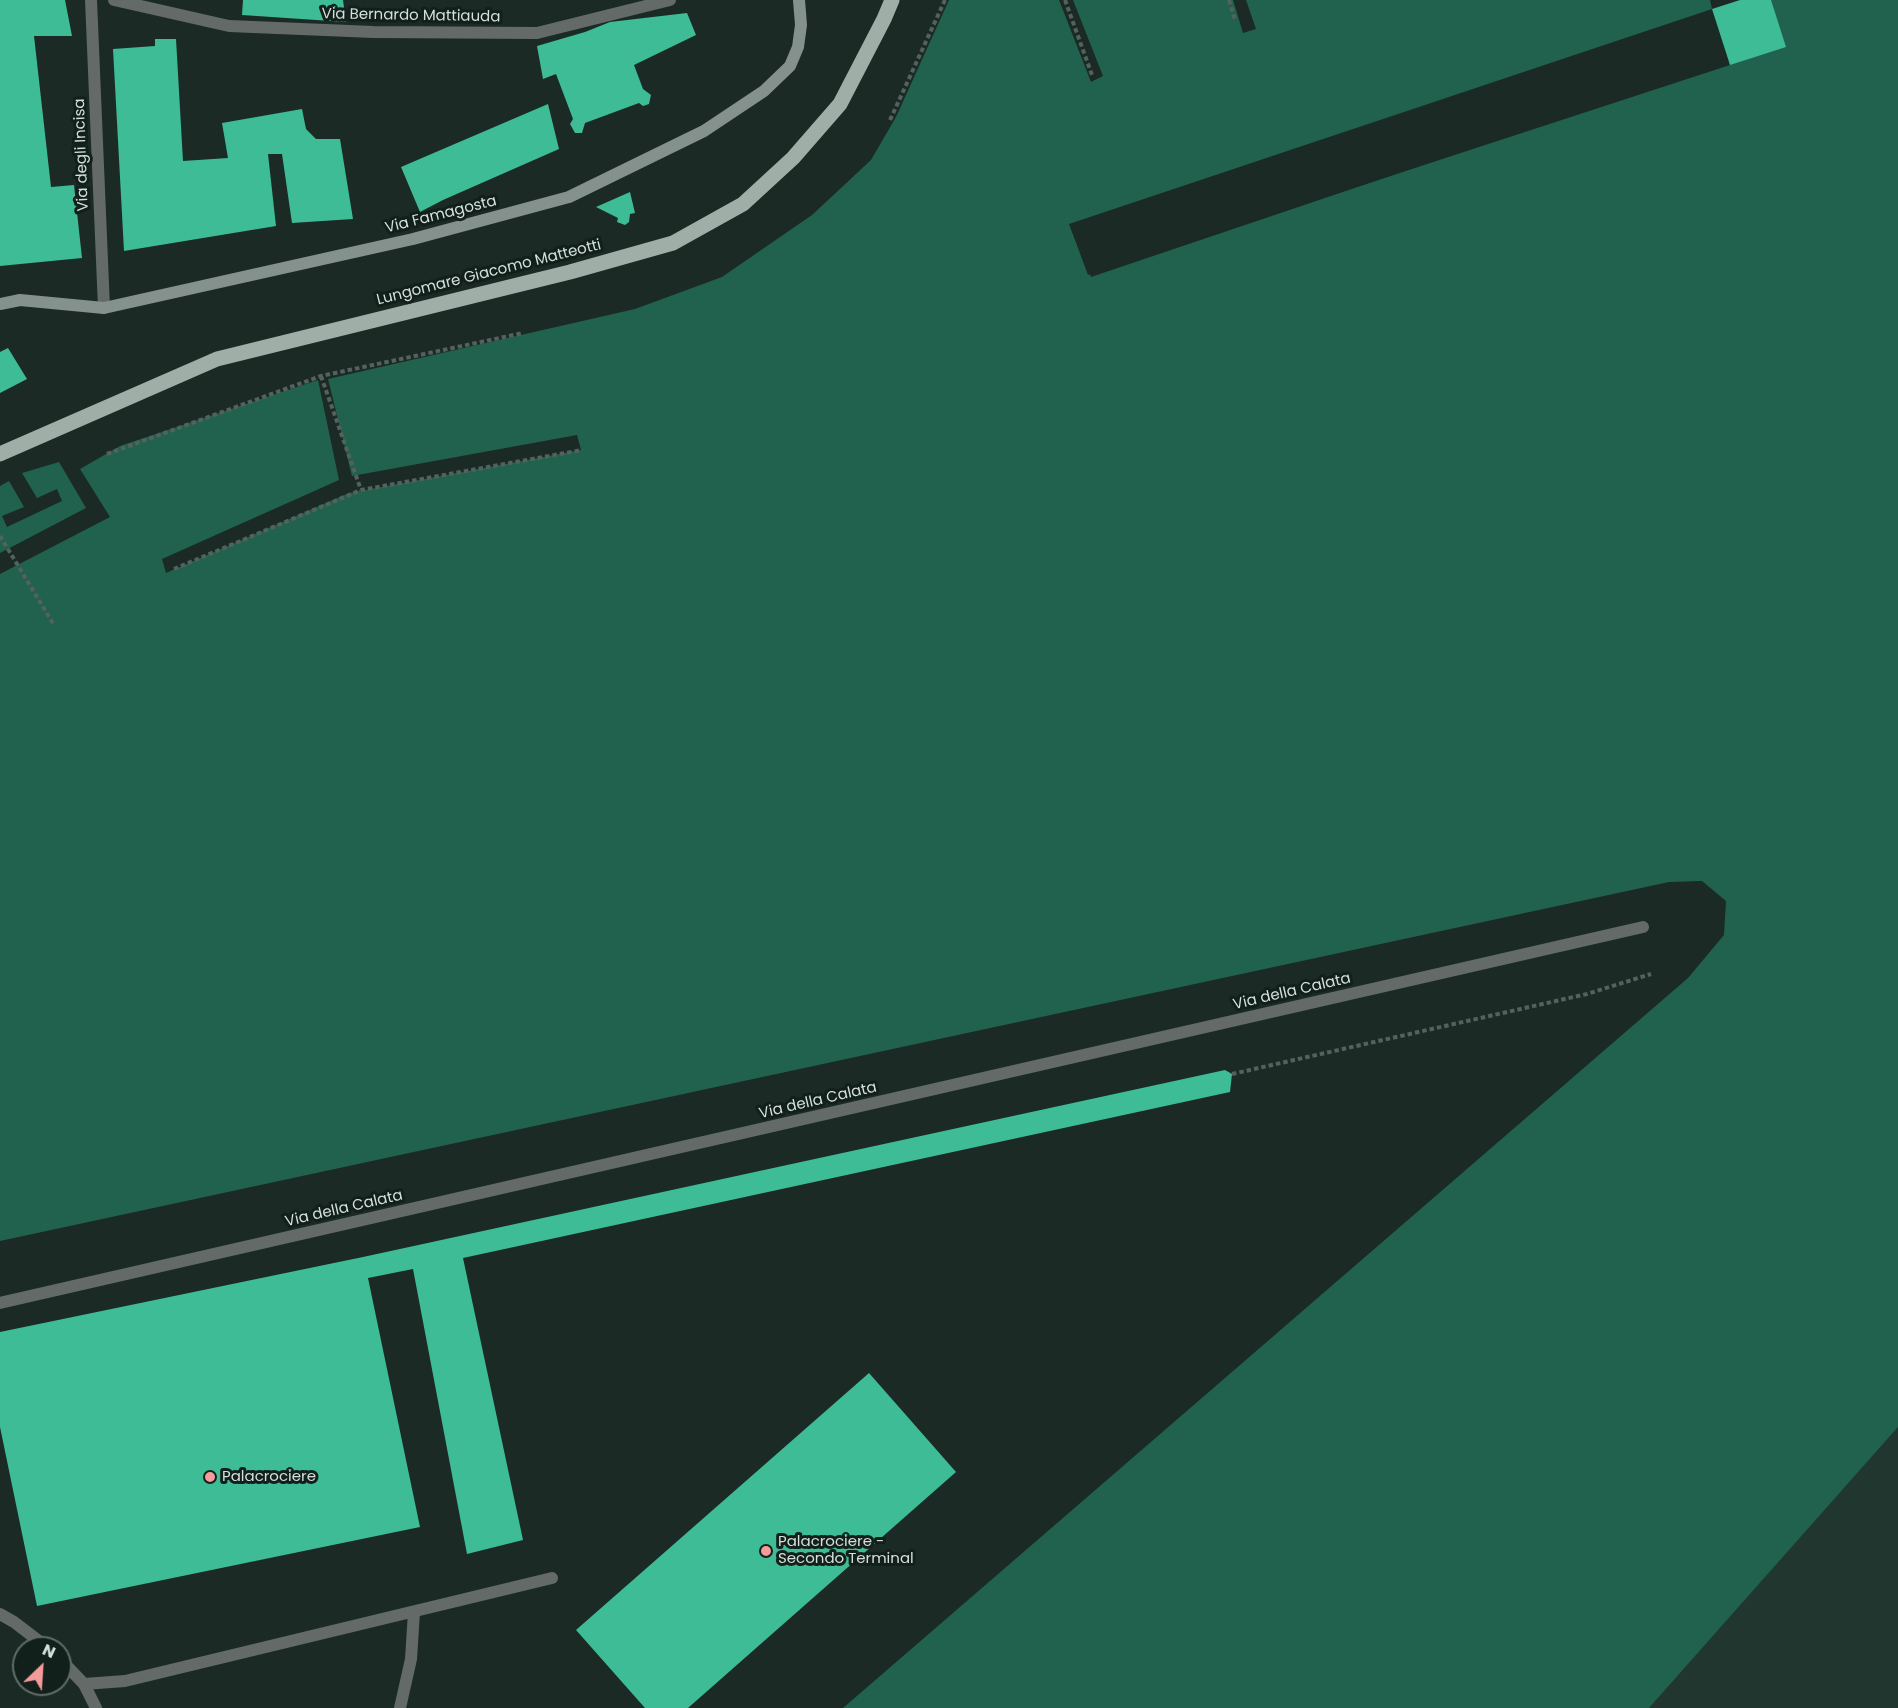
<!DOCTYPE html>
<style>
body{margin:0}
#map{position:relative;width:1898px;height:1708px;overflow:hidden;background:#1b2a24;font-family:Poppins,sans-serif}
canvas{display:block}
.north{position:absolute;left:12px;top:1636px;width:60px;height:60px;box-sizing:border-box;background:#12201b;border:2px solid #606c68;border-radius:50%;rotate:25deg;font-size:16px;font-weight:700;line-height:24px;text-align:center;color:#d5dfdb}
.north::after{content:'';display:block;margin:auto;width:21px;height:27px;background:#f59b9c;clip-path:polygon(50% 0,100% 100%,50% 72%,0 100%)}
</style>
<div id="map">
<canvas width="1898" height="1708"></canvas>
<div class="north">N</div>
</div>
<script>
const context = document.querySelector('canvas').getContext('2d');
context.lineJoin = 'round';
function paint(path, color) {
  context.fillStyle = color;
  context.fill(path, 'evenodd');
}
function strokePath(path, color, width, dash) {
  context.strokeStyle = color;
  context.lineWidth = width;
  context.lineCap = dash ? 'butt' : 'round';
  context.setLineDash(dash || []);
  context.stroke(path);
}
function write(font, color, halo, rows, align = 'center') {
  context.font = font + ' Poppins,sans-serif';
  context.lineWidth = 6;
  context.setLineDash([]);
  context.textBaseline = 'middle';
  context.strokeStyle = halo;
  context.fillStyle = color;
  for (const [text, x, y, turn = 0] of rows) {
    context.save();
    context.translate(x, y);
    context.rotate((+turn || 0) * Math.PI / 180);
    context.textAlign = isNaN(turn) ? turn : align;
    if (halo) context.strokeText(text, 0, 0);
    context.fillText(text, 0, 0);
    context.restore();
  }
}
const built = new Path2D(`
 M1898,1427V1708H1649Z`);
const water = new Path2D(`
 M949,0H1059L1091,82L1103,76L1073,0H1233L1243,33L1256,29L1246,0H1717L1720,8L1072,227L1091,277L1781,44L1764,0H1898V1427L1649,1708H843L1688,978L1724,935L1726,901L1702,881L1669,882L0,1241V574L110,517L80,469L120,446L318,380L339,480L162,559L166,573L349,493L581,450L577,435L352,476L328,379L635,309L722,277L812,215L871,160L896,117Z
 M59,462L86,508L0,553V486L9,481L24,507L2,516L7,527L62,501L57,489L37,498L22,473Z`);
const pier = new Path2D(`
 M1710,0H1720L1722,6L1714,14L1076,228L1093,273L1088,275L1069,224L1712,9Z
 M1728,58L1730,65L1115,266Z`);
const building = new Path2D(`
 M0,0H65L72,36H34L51,187L74,185L82,258L0,266Z
 M243,0H343L346,22L242,15Z
 M1740,0H1771L1786,47L1730,65L1712,9Z
 M687,13L696,35L634,65L643,89L651,95L649,104L643,106L639,103L585,123L582,133H575L570,124L573,119L556,74L543,79L537,46L585,32L610,22Z
 M155,39H176L183,161L228,158L222,123L302,109L306,129L316,139H340L353,219L292,223L282,154H268L276,226L124,251L113,49L155,46Z
 M548,104L559,149L443,200L420,212L401,167Z
 M630,192L635,213L630,214L629,222L625,225L617,222L618,218L596,207Z
 M8,348L27,379L0,393V352Z
 M1225,1070L1232,1074L1230,1092L463,1258L523,1540L467,1554L413,1269L368,1278L420,1527L37,1606L0,1427V1332L363,1257Z
 M869,1373L956,1472L688,1708H645L576,1630Z`);
const path = new Path2D(`
 M1065,0L1092,75
 M1229,0L1235,20
 M890,120L945,0
 M321,376L361,490
 M107,454L321,376L523,333
 M0,536L54,625
 M174,569L361,490L582,450
 M1232,1074L1587,994L1651,974`);
const lane = new Path2D(`
 M0,1303L1643,927
 M84,1684L125,1681L552,1578
 M400,1708L411,1659L414,1612`);
const street = new Path2D(`
 M91,0L104,308
 M114,0L229,26L373,32L537,33L670,0
 M0,1614L14,1622L48,1648
 M60,1659L84,1684L96,1708`);
const secondary = new Path2D(`
 M0,304L20,300L104,308L413,239L569,197L704,131L764,91L790,66L798,47L801,25L799,0`);
const primary = new Path2D(`
 M0,454L217,359L570,272L673,243L743,204L793,158L840,104L884,19L892,0`);
const markers = [
 [210,1477,6,"#f59b9c"],
 [766,1551,6,"#f59b9c"]
];
const streetNames = [
 ["Via Bernardo Mattiauda",411,16,1],
 ["Via degli Incisa",82,155,-92],
 ["Via Famagosta",441,215,-14],
 ["Lungomare Giacomo Matteotti",489,273,-14],
 ["Via della Calata",1292,992,-13],
 ["Via della Calata",818,1101,-13],
 ["Via della Calata",344,1209,-13]
];
const poiNames = [
 ["Palacrociere",222,1477],
 ["Palacrociere -",778,1542],
 ["Secondo Terminal",778,1559]
];
paint(built, '#21362f');
paint(water, '#21624e');
paint(pier, '#1b2a24');
paint(building, '#3ebc96');
strokePath(path, '#54615c', 4, [4.5, 3]);
strokePath(lane, '#636a67', 12);
strokePath(street, '#636a67', 12);
strokePath(secondary, '#85918c', 12);
strokePath(primary, '#9fafa8', 15);
for (const [x, y, r, color] of markers) {
  const dot = new Path2D();
  dot.arc(x, y, r, 0, 2 * Math.PI);
  context.fillStyle = color;
  context.fill(dot);
  strokePath(dot, '#12201b', 2);
}
write('15px', '#d5dfdb', '#12201b', streetNames);
write('15px', '#d5dfdb', '#12201b', poiNames, 'left');
</script>
